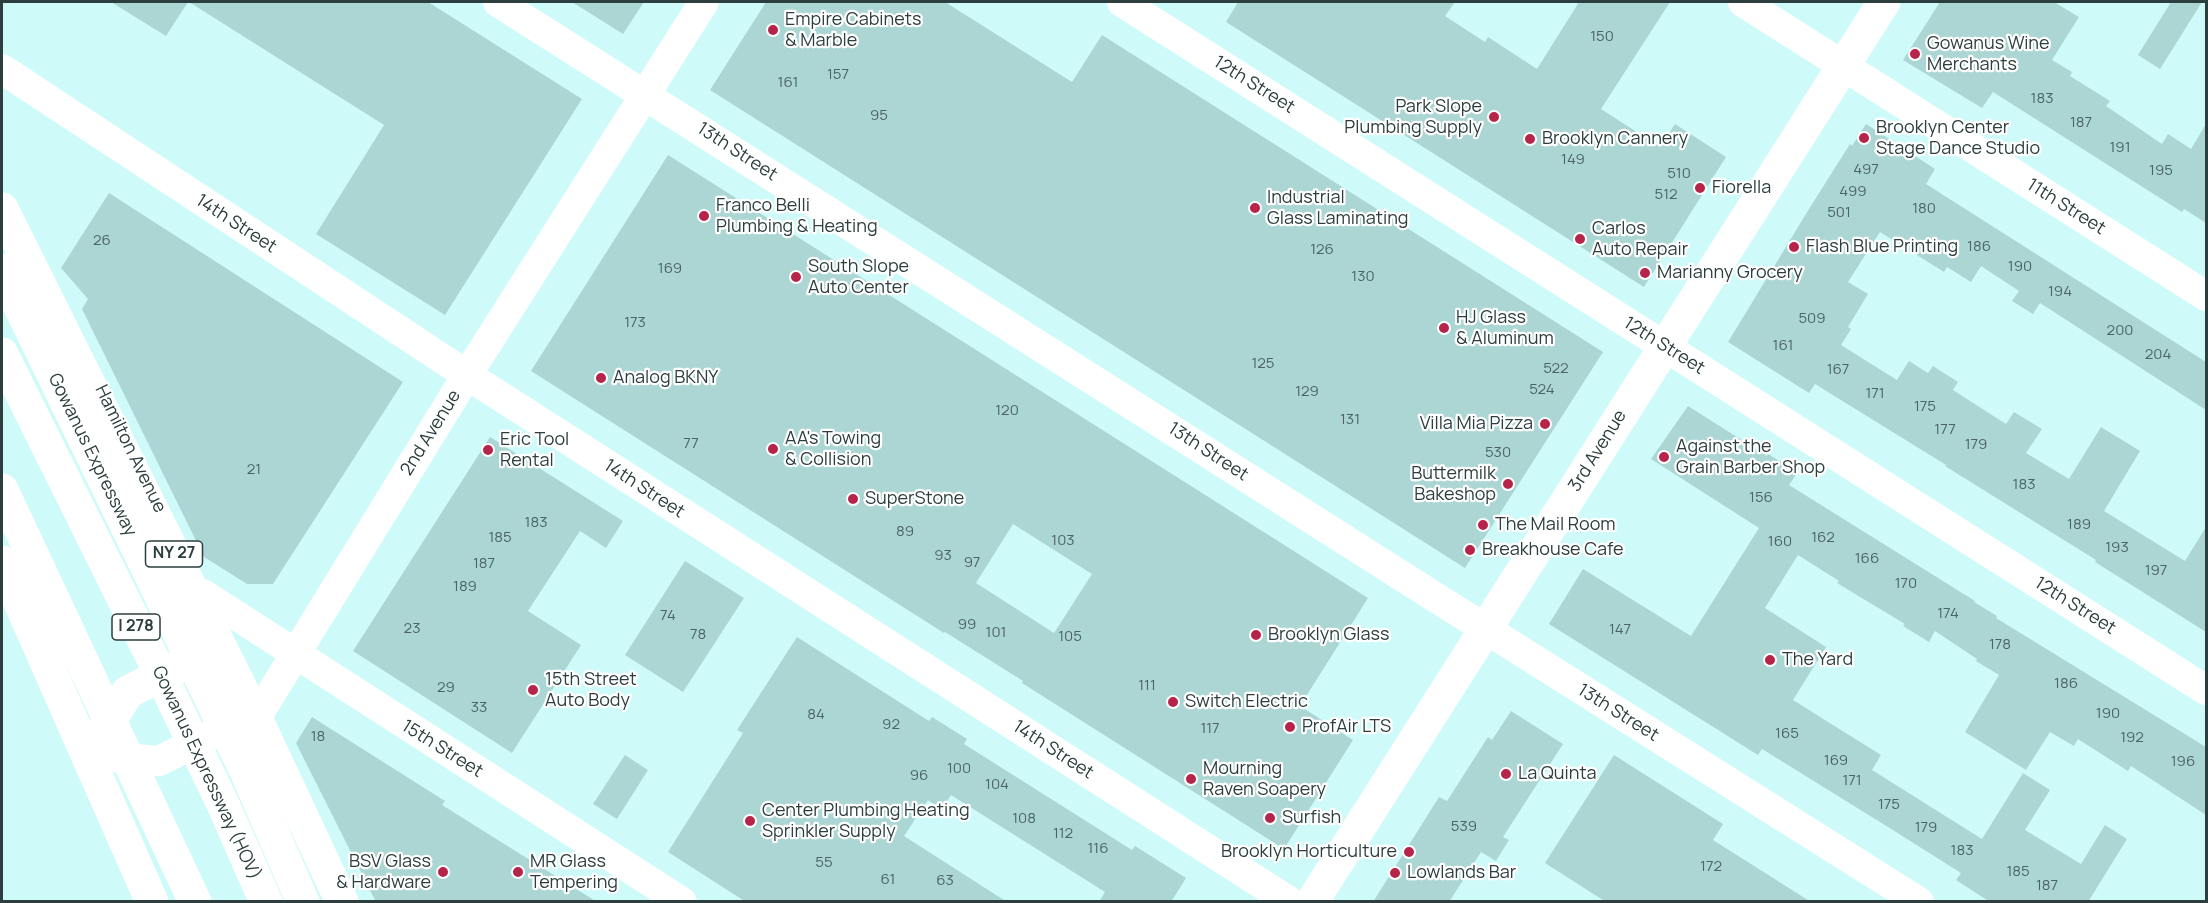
<!DOCTYPE html>
<style>
body{margin:0}
#map{position:relative;width:2208px;height:903px;overflow:hidden;background:#cefbf9;font-family:Manrope,sans-serif}
canvas{display:block}
.frame{position:absolute;inset:0;border:3px solid #2c3e3d;pointer-events:none}
</style>
<div id="map">
<canvas width="2208" height="903"></canvas>
<div class="frame"></div>
</div>
<script>
const context = document.querySelector('canvas').getContext('2d');
context.lineJoin = 'round';
function paint(path, color) {
  context.fillStyle = color;
  context.fill(path, 'evenodd');
}
function strokePath(path, color, width, dash) {
  context.strokeStyle = color;
  context.lineWidth = width;
  context.lineCap = dash ? 'butt' : 'round';
  context.setLineDash(dash || []);
  context.stroke(path);
}
function write(font, color, halo, rows, align = 'center') {
  context.font = font + ' Manrope,sans-serif';
  context.lineWidth = 4.5;
  context.setLineDash([]);
  context.textBaseline = 'middle';
  context.strokeStyle = halo;
  context.fillStyle = color;
  for (const [text, x, y, turn = 0] of rows) {
    context.save();
    context.translate(x, y);
    context.rotate((+turn || 0) * Math.PI / 180);
    context.textAlign = isNaN(turn) ? turn : align;
    if (halo) context.strokeText(text, 0, 0);
    context.fillText(text, 0, 0);
    context.restore();
  }
}
const building = new Path2D(`
 M111,2H188L166,36Z
 M189,2H428L582,99L445,315L316,234L384,125Z
 M572,2H644L623,34Z
 M766,2H945L1072,82L1102,35L1603,352L1465,568L710,90Z
 M1238,2H1455L1445,16L1485,42L1488,37L1537,69L1579,2H1670L1601,109L1660,147L1675,124L1726,157L1644,287L1226,22Z
 M1940,2H2054L2079,17L2052,60L2072,72L2070,76L2110,101L2106,106L2162,144L2168,134L2191,149L2206,124V223L2184,209L2182,212L1993,92L1982,108L1903,60Z
 M2171,2H2202L2160,69L2138,55Z
 M1866,124L1935,169L1926,184L2206,362V410L2040,303L2033,314L2012,301L2019,291L1981,266L1971,282L1947,267L1944,272L1880,232L1848,282L1868,294L1848,327L1851,329L1841,345L1897,380L1909,361L1928,373L1933,366L1958,382L1953,390L2006,424L2014,412L2042,429L2026,453L2069,479L2101,427L2140,451L2104,511L2185,561L2206,527V632L2095,562L2096,560L1945,466L1946,465L1815,384L1809,393L1728,342L1809,209L1850,144L1852,146Z
 M668,155L1368,598L1300,706L1353,740L1284,849L1022,683L1023,681L945,632L944,633L531,371ZM1013,524L1092,574L1054,633L976,583Z
 M109,193L403,382L273,584H247L204,557L82,309L88,299L61,268Z
 M1688,406L1767,456L1768,454L1798,472L1789,485L1975,601L1974,602L1997,616L1996,618L2206,747V815L2131,766L2128,771L2078,739L2074,746L2050,732L2026,770L1965,732L1999,675L1976,661L1977,659L1935,631L1929,642L1903,626L1905,624L1837,583L1839,581L1798,555L1765,608L1826,647L1793,700L1881,755L1872,770L1982,839L2023,773L2050,790L2025,830L2081,864L2105,825L2127,839L2088,902H1990L1956,880L1961,873L1888,827L1762,749L1758,755L1549,624L1583,569L1691,636L1759,528L1651,459Z
 M490,437L623,521L606,548L580,531L528,611L581,645L512,753L353,651Z
 M685,561L744,598L683,692L625,655Z
 M797,637L929,721L932,717L967,739L964,744L1132,850L1135,846L1186,878L1171,902H1099L1105,892L951,795L942,810L928,800L904,836L1007,902H746L668,852L743,733L737,730Z
 M1511,711L1563,744L1503,837L1509,840L1496,861L1481,852L1449,902H1373L1439,797L1447,801L1488,737L1492,740Z
 M312,717L445,801L442,805L597,902H376L296,743Z
 M625,755L648,770L617,819L593,804Z
 M1614,755L1723,824L1713,840L1811,902H1606L1545,863Z`);
const street = new Path2D(`
 M498,2L1416,585L1919,902
 M1122,2L2206,690
 M1743,2L2206,296
 M2,69L467,375L1290,902
 M203,594L682,902
 M87,755L159,761L261,710L467,375L704,2`);
const secondary = new Path2D(`
 M2,562L152,902
 M96,742L128,692L187,662
 M1312,902L1884,2`);
const highway = new Path2D(`
 M2,209L255,716L342,902
 M2,270L245,769L303,902
 M2,354L158,669L222,802L266,902
 M2,490L195,902`);
const markers = [
 [773,30,6,"#b62549"],
 [1915,54,6,"#b62549"],
 [1494,117,6,"#b62549"],
 [1864,138,6,"#b62549"],
 [1530,139,6,"#b62549"],
 [1700,188,6,"#b62549"],
 [1255,208,6,"#b62549"],
 [704,216,6,"#b62549"],
 [1580,239,6,"#b62549"],
 [1794,247,6,"#b62549"],
 [1645,273,6,"#b62549"],
 [796,277,6,"#b62549"],
 [1444,328,6,"#b62549"],
 [601,378,6,"#b62549"],
 [1545,424,6,"#b62549"],
 [773,449,6,"#b62549"],
 [488,450,6,"#b62549"],
 [1664,457,6,"#b62549"],
 [1508,484,6,"#b62549"],
 [853,499,6,"#b62549"],
 [1483,525,6,"#b62549"],
 [1470,550,6,"#b62549"],
 [1256,635,6,"#b62549"],
 [1770,660,6,"#b62549"],
 [533,690,6,"#b62549"],
 [1173,702,6,"#b62549"],
 [1290,727,6,"#b62549"],
 [1506,774,6,"#b62549"],
 [1191,779,6,"#b62549"],
 [1270,818,6,"#b62549"],
 [750,821,6,"#b62549"],
 [1409,852,6,"#b62549"],
 [443,872,6,"#b62549"],
 [518,872,6,"#b62549"],
 [1395,873,6,"#b62549"]
];
const numberNames = [
 ["150",1602,37],
 ["157",838,75],
 ["161",788,83],
 ["183",2042,99],
 ["95",879,116],
 ["187",2081,123],
 ["191",2120,148],
 ["149",1573,160],
 ["497",1866,170],
 ["195",2161,171],
 ["510",1679,174],
 ["499",1853,192],
 ["512",1666,195],
 ["180",1924,209],
 ["501",1839,213],
 ["26",102,241],
 ["186",1979,247],
 ["126",1322,250],
 ["190",2020,267],
 ["169",670,269],
 ["130",1363,277],
 ["194",2060,292],
 ["509",1812,319],
 ["173",635,323],
 ["200",2120,331],
 ["161",1783,346],
 ["204",2158,355],
 ["125",1263,364],
 ["522",1556,369],
 ["167",1838,370],
 ["524",1542,390],
 ["129",1307,392],
 ["171",1875,394],
 ["175",1925,407],
 ["120",1007,411],
 ["131",1350,420],
 ["177",1945,430],
 ["77",691,444],
 ["179",1976,445],
 ["530",1498,453],
 ["21",254,470],
 ["183",2024,485],
 ["156",1761,498],
 ["183",536,523],
 ["189",2079,525],
 ["89",905,532],
 ["185",500,538],
 ["162",1823,538],
 ["103",1063,541],
 ["160",1780,542],
 ["193",2117,548],
 ["93",943,556],
 ["166",1867,559],
 ["97",972,563],
 ["187",484,564],
 ["197",2156,571],
 ["170",1906,584],
 ["189",465,587],
 ["174",1948,614],
 ["74",668,616],
 ["99",967,625],
 ["23",412,629],
 ["147",1620,630],
 ["101",996,633],
 ["78",698,635],
 ["105",1070,637],
 ["178",2000,645],
 ["186",2066,684],
 ["111",1147,686],
 ["29",446,688],
 ["33",479,708],
 ["190",2108,714],
 ["84",816,715],
 ["92",891,725],
 ["117",1210,729],
 ["165",1787,734],
 ["18",318,737],
 ["192",2132,738],
 ["169",1836,761],
 ["196",2183,762],
 ["100",959,769],
 ["96",919,776],
 ["171",1852,781],
 ["104",997,785],
 ["175",1889,805],
 ["108",1024,819],
 ["539",1464,827],
 ["179",1926,828],
 ["112",1063,834],
 ["116",1098,849],
 ["183",1962,851],
 ["55",824,863],
 ["172",1711,867],
 ["185",2018,872],
 ["61",888,880],
 ["63",945,881],
 ["187",2047,886]
];
const shields = [
 [174,554,57],
 [136,627,48]
];
const shieldNames = [
 ["NY 27",174,554],
 ["I 278",136,627]
];
const poiNames = [
 ["Empire Cabinets",785,20],
 ["& Marble",785,41],
 ["Gowanus Wine",1927,44],
 ["Merchants",1927,65],
 ["Park Slope",1482,107,"right"],
 ["Plumbing Supply",1482,128,"right"],
 ["Brooklyn Center",1876,128],
 ["Stage Dance Studio",1876,149],
 ["Brooklyn Cannery",1542,139],
 ["Fiorella",1712,188],
 ["Industrial",1267,198],
 ["Glass Laminating",1267,219],
 ["Franco Belli",716,206],
 ["Plumbing & Heating",716,227],
 ["Carlos",1592,229],
 ["Auto Repair",1592,250],
 ["Flash Blue Printing",1806,247],
 ["South Slope",808,267],
 ["Auto Center",808,288],
 ["Marianny Grocery",1657,273],
 ["HJ Glass",1456,318],
 ["& Aluminum",1456,339],
 ["Analog BKNY",613,378],
 ["Villa Mia Pizza",1533,424,"right"],
 ["AA's Towing",785,439],
 ["& Collision",785,460],
 ["Eric Tool",500,440],
 ["Rental",500,461],
 ["Against the",1676,447],
 ["Grain Barber Shop",1676,468],
 ["Buttermilk",1496,474,"right"],
 ["Bakeshop",1496,495,"right"],
 ["SuperStone",865,499],
 ["The Mail Room",1495,525],
 ["Breakhouse Cafe",1482,550],
 ["Brooklyn Glass",1268,635],
 ["The Yard",1782,660],
 ["15th Street",545,680],
 ["Auto Body",545,701],
 ["Switch Electric",1185,702],
 ["ProfAir LTS",1302,727],
 ["Mourning",1203,769],
 ["Raven Soapery",1203,790],
 ["La Quinta",1518,774],
 ["Center Plumbing Heating",762,811],
 ["Sprinkler Supply",762,832],
 ["Surfish",1282,818],
 ["Brooklyn Horticulture",1397,852,"right"],
 ["BSV Glass",431,862,"right"],
 ["& Hardware",431,883,"right"],
 ["MR Glass",530,862],
 ["Tempering",530,883],
 ["Lowlands Bar",1407,873]
];
const streetNames = [
 ["12th Street",1254,85,32],
 ["13th Street",737,152,33],
 ["11th Street",2066,207,32],
 ["14th Street",236,224,33],
 ["12th Street",1664,346,32],
 ["2nd Avenue",431,433,-58],
 ["Hamilton Avenue",130,449,64],
 ["3rd Avenue",1598,451,-58],
 ["13th Street",1208,452,33],
 ["Gowanus Expressway",92,455,64],
 ["14th Street",644,489,33],
 ["12th Street",2075,606,32],
 ["13th Street",1618,713,32],
 ["15th Street",442,749,32],
 ["14th Street",1053,750,33],
 ["Gowanus Expressway (HOV)",206,773,65]
];
paint(building, '#abd6d4');
strokePath(street, '#fff', 30);
strokePath(secondary, '#fff', 33);
strokePath(highway, '#fff', 33);
for (const [x, y, r, color] of markers) {
  const dot = new Path2D();
  dot.arc(x, y, r, 0, 2 * Math.PI);
  context.fillStyle = color;
  context.fill(dot);
  strokePath(dot, '#fff', 2);
}
write('15px', '#4c6463', null, numberNames);
for (const [x, y, w] of shields) {
  const box = new Path2D();
  box.roundRect(x - w / 2, y - 13, w, 26, 4.5);
  context.fillStyle = '#fff';
  context.fill(box);
  strokePath(box, '#2c3e3d', 1.5);
}
write('bold 16px', '#2c3e3d', null, shieldNames);
write('18px', '#2c3e3d', '#fff', poiNames, 'left');
write('18px', '#2c3e3d', '#fff', streetNames);
</script>
